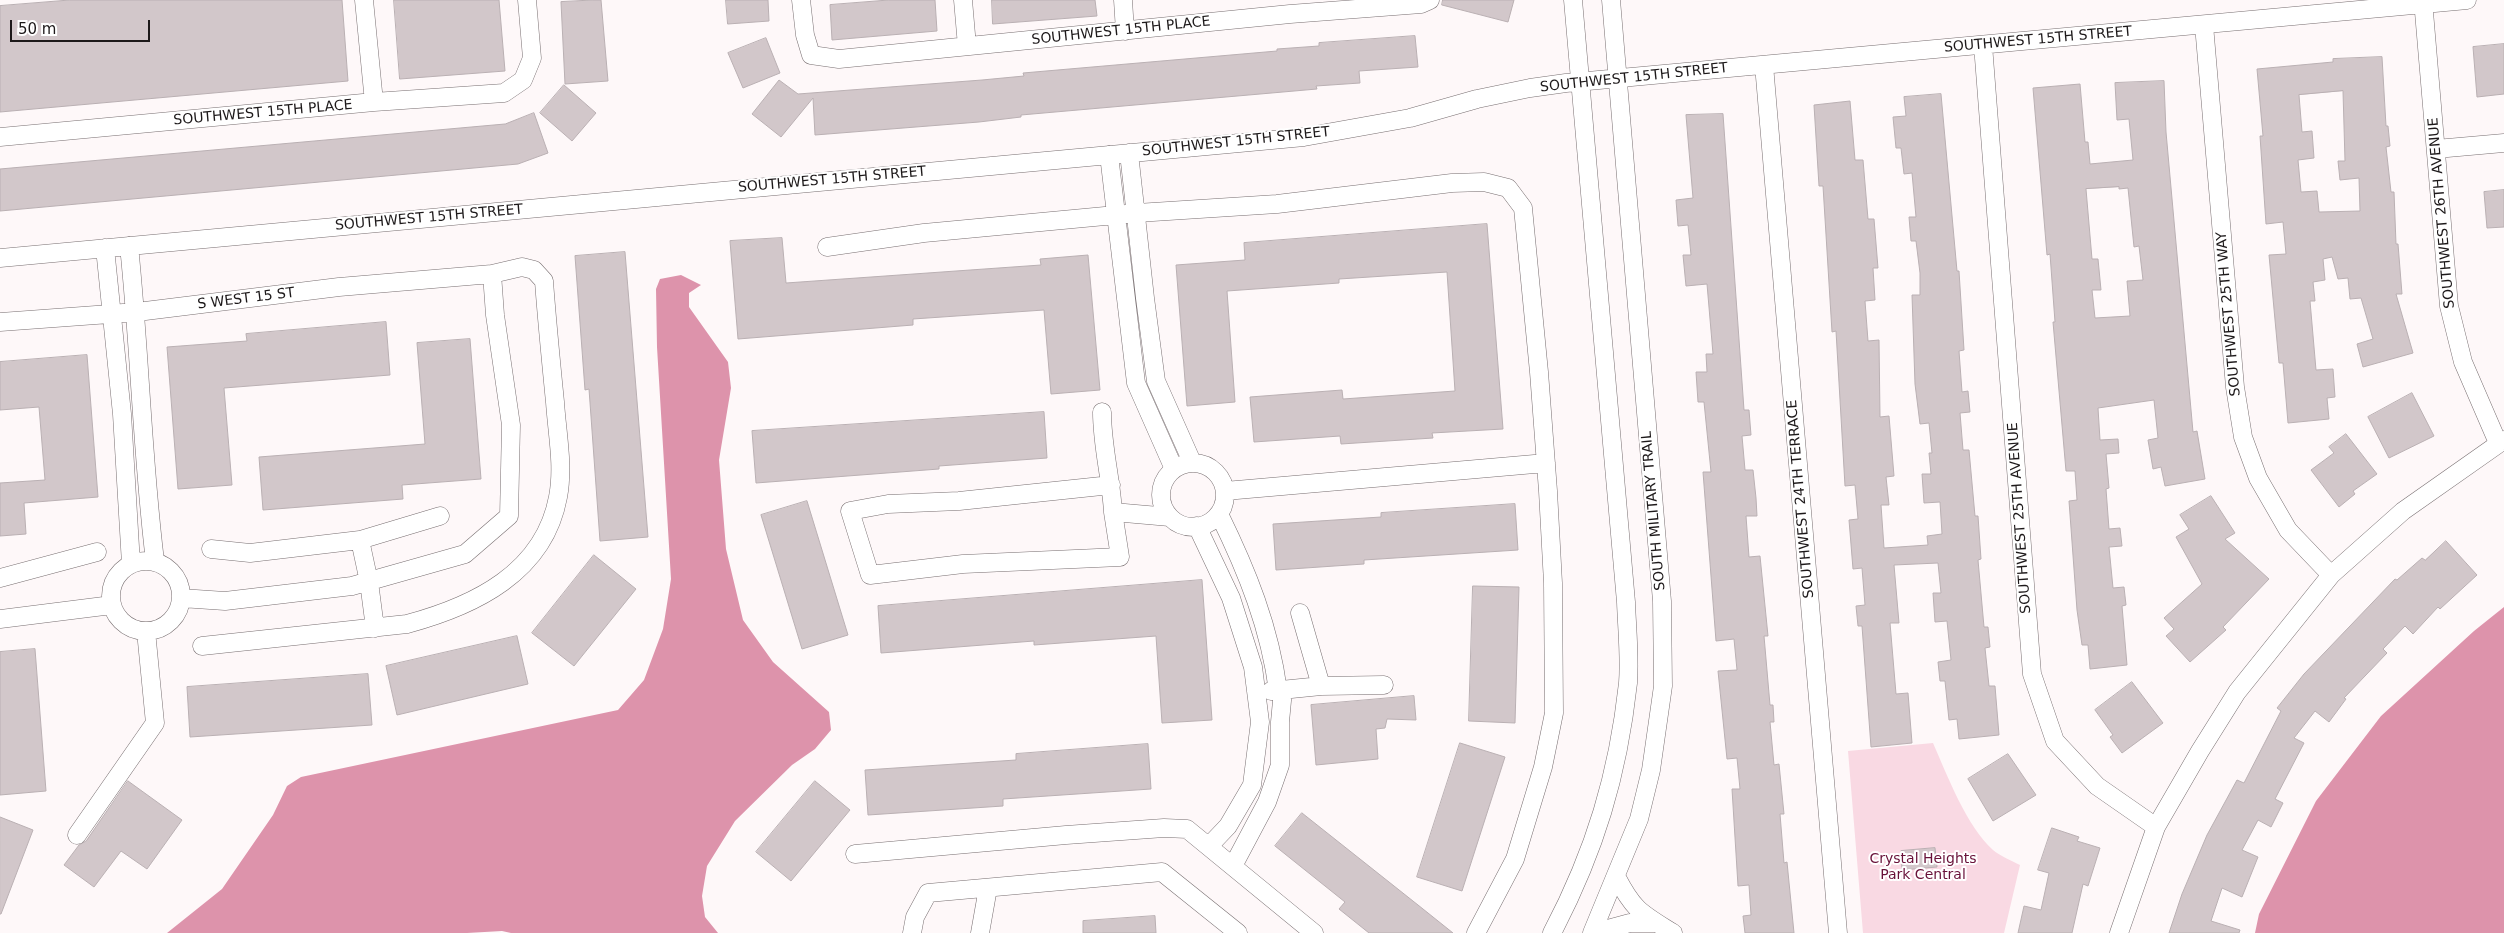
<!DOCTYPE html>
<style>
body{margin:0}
#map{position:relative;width:2504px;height:933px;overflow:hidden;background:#fef8f9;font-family:"DejaVu Sans",sans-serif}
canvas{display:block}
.scale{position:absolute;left:10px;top:20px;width:140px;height:22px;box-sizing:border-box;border:2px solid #1d191a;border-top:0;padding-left:6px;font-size:15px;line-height:18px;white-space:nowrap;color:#1d191a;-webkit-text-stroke:4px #fff;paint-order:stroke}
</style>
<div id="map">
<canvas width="2504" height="933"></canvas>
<div class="scale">50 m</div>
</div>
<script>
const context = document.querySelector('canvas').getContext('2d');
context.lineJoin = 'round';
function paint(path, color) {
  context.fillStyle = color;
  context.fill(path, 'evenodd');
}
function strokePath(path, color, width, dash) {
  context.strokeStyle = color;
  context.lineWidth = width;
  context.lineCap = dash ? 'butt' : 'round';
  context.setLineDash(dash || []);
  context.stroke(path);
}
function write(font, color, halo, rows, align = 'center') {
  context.font = font + ' "DejaVu Sans",sans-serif';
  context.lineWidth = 4;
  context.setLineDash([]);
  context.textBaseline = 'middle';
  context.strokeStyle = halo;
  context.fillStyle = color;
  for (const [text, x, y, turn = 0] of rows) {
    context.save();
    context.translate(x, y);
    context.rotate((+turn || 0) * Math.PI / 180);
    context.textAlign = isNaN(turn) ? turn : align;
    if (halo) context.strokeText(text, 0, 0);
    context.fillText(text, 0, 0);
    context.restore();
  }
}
const green = new Path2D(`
 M1933,743C1947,775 1967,827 1993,850C2000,856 2012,861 2020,865L2004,933H1863L1848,751Z`);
const water = new Path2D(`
 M681,275L701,285L689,293V307L728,362L731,388L719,460L726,549L743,620L773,662L829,712L831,730L815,749L792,765L735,821L707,866L702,896L705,917L718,933H511L502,931L467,933H167L222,889L273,815L287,786L301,777L618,710L644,680L663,629L671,579L657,347L656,289L660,279Z
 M2504,607V933H2255L2259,914L2316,801L2381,716L2474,631Z`);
const building = new Path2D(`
 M70,0H342L348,81L0,112V6Z
 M394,0H499L505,71L400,79Z
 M593,0H601L608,81L565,84L561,2Z
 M726,0H768L769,21L728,24Z
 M889,0H935L937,31L832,40L830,5Z
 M992,0H1095L1097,16L993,24Z
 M1443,0H1514L1508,22L1442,5Z
 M1415,36L1418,67L1359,71L1360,83L1316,86L1317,89L1021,115V117L979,122L815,135L813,98L781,137L752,114L779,80L798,94L982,80L1024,76L1023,73L1277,51V49L1319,46V43Z
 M766,38L780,73L743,88L728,53Z
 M2504,44V94L2477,97L2473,47Z
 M2382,57L2386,126H2388L2390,146L2386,147L2391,192H2394L2396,244H2398L2402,294H2396L2413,353L2363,367L2357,344L2373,339L2361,298L2350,299L2348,278L2338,279L2332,257L2323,259L2325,280L2313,282L2315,301H2310L2316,370L2333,369L2335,397L2327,398L2329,419L2288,423L2283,363H2279L2269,255L2286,254L2283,222L2266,224L2260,136H2263L2257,69L2333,62V59ZM2343,91L2345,161H2338L2340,180L2359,178L2360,211L2319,212L2317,191L2301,192L2298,160L2314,158L2312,131L2302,132L2299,95Z
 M2164,81L2166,132L2193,432L2197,431L2205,479L2165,486L2161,467L2153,469L2148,440L2158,438L2154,400L2098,408L2100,440L2118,439L2119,453L2106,454L2109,488L2106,489L2109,529L2120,528L2122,546L2109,547L2113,588L2124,587L2126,605L2122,606L2127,665L2090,669L2088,645H2082L2077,610L2069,501L2077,500L2075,471H2066L2053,322H2055L2050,254L2047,255L2033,88L2080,84L2085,142H2088L2090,164L2133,160L2129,119L2117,120L2115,83ZM2119,187V189L2128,188L2134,247L2139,246L2143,280L2127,281L2130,316L2095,318L2092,290H2101L2098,259H2092L2086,189Z
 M564,85L596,113L572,141L540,113Z
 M1941,94L1957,271H1959L1964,350L1959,351L1962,392L1968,391L1970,412L1960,413L1963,450H1969L1975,516H1978L1981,559L1978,560L1984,627H1988L1990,647L1985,648L1989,686H1995L1999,735L1959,739L1957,719L1949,720L1945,681H1940L1938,662L1951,660L1947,621L1935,622L1933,593H1941L1938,563L1894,565L1899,623H1890L1896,694L1908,693L1912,743L1871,747L1862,626H1858L1856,606L1865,605L1862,568L1853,569L1849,520L1858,519L1855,485L1845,486L1836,331L1832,332L1823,186H1819L1814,105L1850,101L1855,160H1863L1868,219H1874L1878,268H1873L1875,300L1865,301L1868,341L1879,340L1880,417L1889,416L1894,476L1886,477L1889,505H1881L1884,548L1928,545L1927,536L1942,534L1940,502L1924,503L1922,474H1931L1929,453H1932L1929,423L1920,424L1915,384L1912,295H1920V273L1916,241H1911L1909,217H1916L1912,173L1904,174L1901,148H1896L1893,117L1906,116L1904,97Z
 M534,113L548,153L518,164L0,211V169L505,124Z
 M1723,114L1744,410H1749L1751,435L1742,436L1745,470H1753L1756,498L1757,516H1746L1749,557L1760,556L1768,636H1764L1770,705H1773L1774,722H1770L1774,765L1779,764L1784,814H1780L1784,863L1787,862L1794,933H1745L1743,916L1751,915L1749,885L1738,886L1732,789H1740L1737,758L1727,759L1718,671L1737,670L1734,639L1716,641L1703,472H1711L1704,402H1698L1696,372H1707L1706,354H1713L1707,284L1686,286L1683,255H1691L1688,225L1678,226L1676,200L1693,198L1686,115Z
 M2504,190V227L2487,228L2484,192Z
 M1487,224L1503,429L1432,433L1433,438L1341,444L1340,436L1254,442L1250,397L1342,390L1343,399L1455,391L1447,272L1339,279V283L1227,291L1235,402L1187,406L1176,265L1245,260L1244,243Z
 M782,238L786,283L1041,265L1040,259L1088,255L1100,390L1051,394L1044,310L913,319V325L738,339L730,241Z
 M625,252L648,537L600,541L589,389L585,390L575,256Z
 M386,322L390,375L224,388L232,485L178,489L167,347L247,341L246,334Z
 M470,339L481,479L402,485L403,499L263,510L259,457L425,444L417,343Z
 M87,355L98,497L24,503L26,534L0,536V483L45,480L39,407L0,410V362Z
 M2412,393L2434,436L2389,458L2368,417Z
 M1044,412L1047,458L939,466V469L756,483L752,431Z
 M2346,434L2377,474L2353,491L2355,494L2339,507L2311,470L2334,453L2329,447Z
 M2211,496L2235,533L2225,539L2269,579L2223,627L2226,630L2190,662L2166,636L2174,629L2164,618L2202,584L2176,537L2189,529L2180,515Z
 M807,501L848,635L802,649L761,515Z
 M1515,504L1518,550L1364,560V564L1276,570L1273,524L1381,517V513Z
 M2446,541L2477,575L2440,609L2438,607L2413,634L2405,626L2383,649L2387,653L2344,698L2346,699L2329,722L2315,711L2294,738L2304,743L2275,799L2283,803L2271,827L2258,820L2242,850L2258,857L2242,897L2222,888L2211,921L2240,930L2239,933H2169L2182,894L2207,835L2237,780L2244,783L2281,711L2277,708L2304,674L2395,579L2397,580L2422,558L2425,560Z
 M594,555L636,589L574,666L532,633Z
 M1202,580L1212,720L1162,723L1156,636L1034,645V641L881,653L878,606Z
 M1473,586L1519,587L1515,723L1469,721Z
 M517,636L528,684L397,715L386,666Z
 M35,649L46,791L0,795V652Z
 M368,674L372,725L190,737L187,687Z
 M2132,682L2163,723L2122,753L2110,737L2113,735L2095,710Z
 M1414,696L1416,720L1387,719L1385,728L1376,729L1378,759L1316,765L1311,705Z
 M1460,743L1505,757L1462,891L1417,877Z
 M1148,744L1151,789L1003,799V806L868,815L865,770L1016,760V754Z
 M2008,754L2036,795L1993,821L1968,779Z
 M128,781L182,820L147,869L121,851L94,887L64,865L79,845L86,841Z
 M815,781L850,810L791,881L756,852Z
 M1302,813L1418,905L1453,933H1369L1339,909L1345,902L1275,846Z
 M0,817L33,830L1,914H0Z
 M2052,828L2079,837L2077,841L2100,848L2088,886L2083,884L2072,933H2018L2024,906L2041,910L2049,873L2038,870Z
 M1935,848L1937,867L1902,870L1901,851Z
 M1155,916L1156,933H1083V921Z`);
const minor = new Path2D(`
 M364,0L374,102
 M801,0L805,35L811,55L839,59L1290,14L1421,4L1430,0
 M963,0L967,46
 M1123,0L1125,31
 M2423,0L2449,306L2463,362L2498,443
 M2204,25L2235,387L2243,437L2258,478L2288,530L2331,575
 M1983,45L2032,674L2055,741L2097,786L2156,827L2119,933
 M1764,65L1838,933
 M0,137L374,102L504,93L523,80L532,58L527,0
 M2436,149L2504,143
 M1129,153L1145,298L1156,381L1192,462
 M1109,155L1136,383L1174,469
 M129,246C140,351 142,456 155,561
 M827,247L924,233L1137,213L1277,204L1452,183L1484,182L1508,188L1523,208L1539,372L1548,491L1553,583L1554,713L1543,767L1515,859L1476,933
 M105,248L122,414L131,564
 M0,258L1304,137L1410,118L1477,99L1530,88L1566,83L2467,0
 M0,322L137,312L339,287L492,274L522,267L534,270L544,281C547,322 551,362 555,402C557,433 564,466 558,497C544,573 474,606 407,624L202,646
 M1102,412C1102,446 1111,478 1113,512L1170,517
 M1161 495a32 32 0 1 1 64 0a32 32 0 1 1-64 0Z
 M1111,485L959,501L888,504L850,511L870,575L963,564L1120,557L1113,512
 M1225,491L1546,463
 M1219,514C1247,571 1270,628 1278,691
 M1197,526L1231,598L1253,667L1260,722L1252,785L1228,826L1209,846
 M360,540L440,516
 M211,549L250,553L360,540L369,582L375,628
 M111 596a35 35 0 1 1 70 0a35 35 0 1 1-70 0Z
 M0,578L97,552
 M181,598L225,601L352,586L465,554L509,516L511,425L495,315L492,274
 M0,619L112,605
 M1321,686L1384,685
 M1271,691L1321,686L1300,613
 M2156,827L2200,751L2237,692L2331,575L2403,511L2504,440
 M77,835L155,723L146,631
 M855,854L1066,835L1164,828L1187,829L1314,933
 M1233,866L1267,802L1280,765V722L1283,690
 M1616,876C1634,911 1641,913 1673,933
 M912,933L915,917L928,893L1162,872L1238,933
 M980,933L988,888
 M1552,933C1595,851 1618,775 1628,683C1630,657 1627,629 1626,602L1573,0
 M1592,933L1639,819L1651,770L1663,686L1662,601L1611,0
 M1593,933L1630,923H1656`);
const streetNames = [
 ["SOUTHWEST 15TH PLACE",1121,31,-6],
 ["SOUTHWEST 15TH STREET",2038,40,-5],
 ["SOUTHWEST 15TH STREET",1634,78,-6],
 ["SOUTHWEST 15TH PLACE",263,113,-5],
 ["SOUTHWEST 15TH STREET",1236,142,-6],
 ["SOUTHWEST 15TH STREET",832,180,-5],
 ["SOUTHWEST 26TH AVENUE",2442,213,-95],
 ["SOUTHWEST 15TH STREET",429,218,-5],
 ["S WEST 15 ST",246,299,-7],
 ["SOUTHWEST 25TH WAY",2229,314,-95],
 ["SOUTHWEST 24TH TERRACE",1801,499,-95],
 ["SOUTH MILITARY TRAIL",1654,511,-95],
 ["SOUTHWEST 25TH AVENUE",2020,518,-94]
];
const parkNames = [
 ["Crystal Heights",1923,859],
 ["Park Central",1923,875]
];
paint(green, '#f9d9e3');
paint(water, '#dd93ab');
paint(building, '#d2c7ca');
strokePath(building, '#bab0b3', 1);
strokePath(minor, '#786f71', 19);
strokePath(minor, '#fff', 18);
write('14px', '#1d191a', '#fff', streetNames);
write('14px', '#681139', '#fff', parkNames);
</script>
